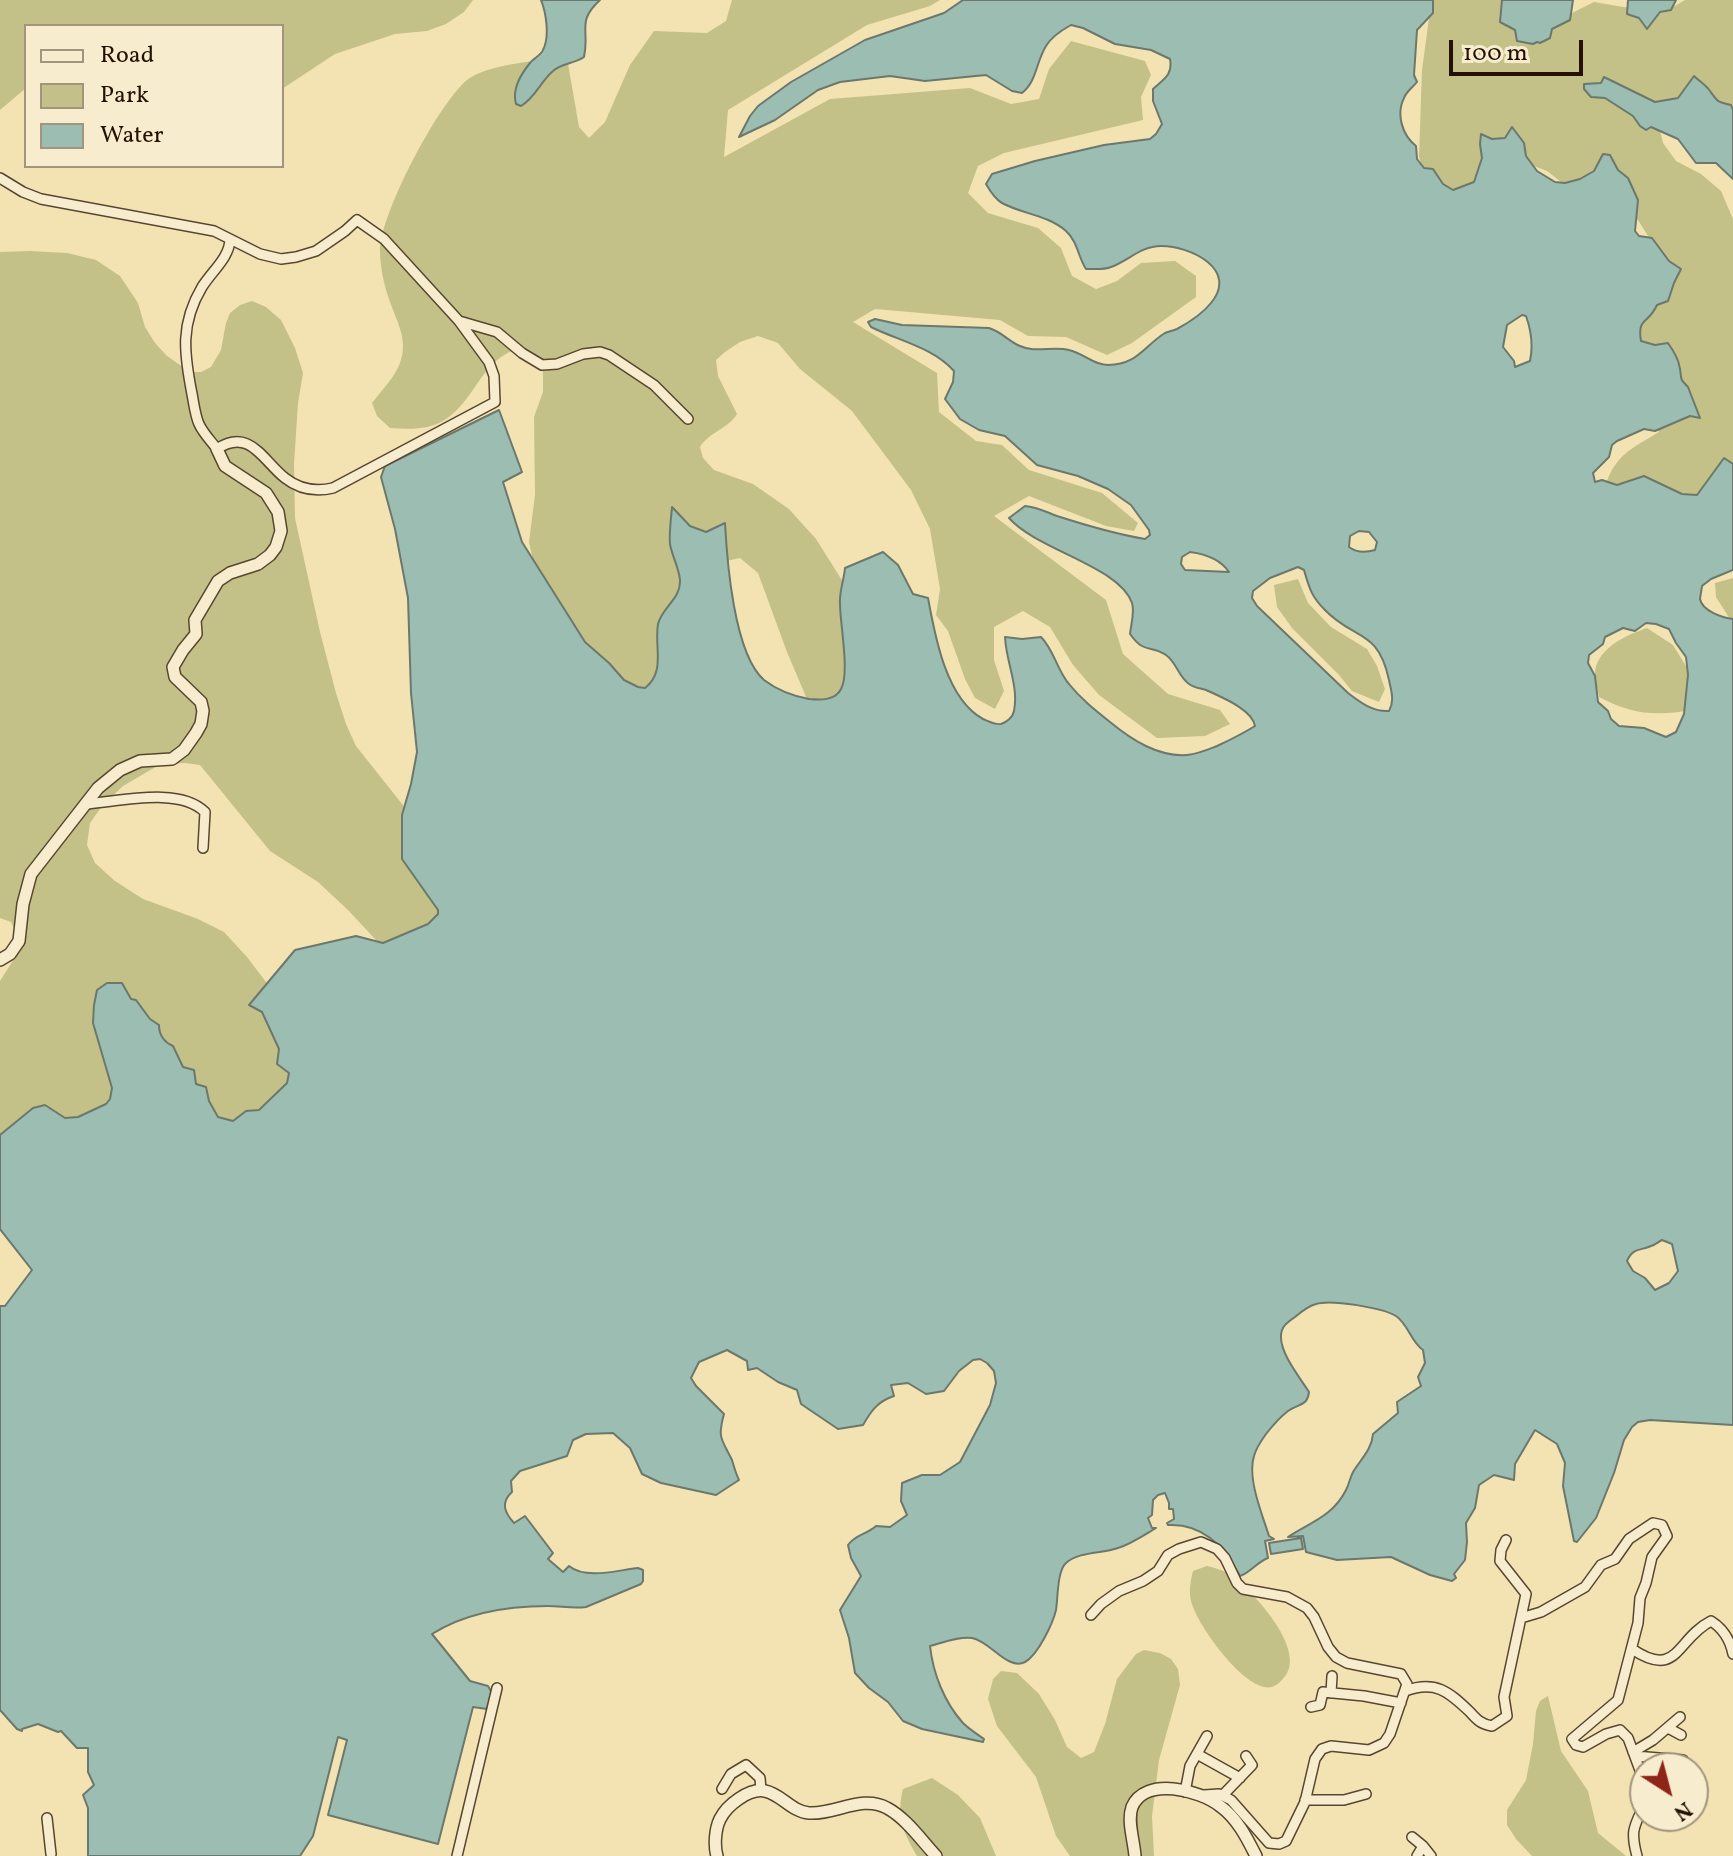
<!DOCTYPE html>
<style>
body{margin:0}
#map{position:relative;width:1733px;height:1856px;overflow:hidden;background:#f3e3b3;font-family:Vollkorn,serif}
canvas{display:block}
.legend{position:absolute;left:24px;top:24px;width:260px;height:144px;box-sizing:border-box;background:#f7edce;border:2px solid #a3957d;margin:0;padding:10px 14px;list-style:none;font-size:24px;color:#251104}
.legend li{display:flex;align-items:center;gap:16px;height:40px}
.legend b{width:40px;border:2px solid #a3957d}
.north{position:absolute;left:1629px;top:1752px;width:80px;height:80px;box-sizing:border-box;background:#f7edce;border:2px solid #a3957d;border-radius:50%;rotate:144deg;font-size:22px;font-weight:700;line-height:32px;text-align:center;color:#251104}
.north::after{content:'';display:block;margin:auto;width:28px;height:36px;background:#8f2418;clip-path:polygon(50% 0,100% 100%,50% 72%,0 100%)}
.scale{position:absolute;left:1449px;top:40px;width:134px;height:36px;box-sizing:border-box;border:4px solid #251104;border-top:0;padding-left:10px;font-size:24px;line-height:28px;white-space:nowrap;color:#251104;-webkit-text-stroke:6px #f7edce;paint-order:stroke}
</style>
<div id="map">
<canvas width="1733" height="1856"></canvas>
<ul class="legend">
<li><b style="height:10px;background:#f7edce"></b>Road</li>
<li><b style="height:22px;background:#c3c187"></b>Park</li>
<li><b style="height:22px;background:#9cbdb2"></b>Water</li>
</ul>
<div class="north">N</div>
<div class="scale">100 m</div>
</div>
<script>
const context = document.querySelector('canvas').getContext('2d');
context.lineJoin = 'round';
function paint(path, color) {
  context.fillStyle = color;
  context.fill(path, 'evenodd');
}
function strokePath(path, color, width, dash) {
  context.strokeStyle = color;
  context.lineWidth = width;
  context.lineCap = dash ? 'butt' : 'round';
  context.setLineDash(dash || []);
  context.stroke(path);
}
const green = new Path2D(`
 M0,0H473L464,12L446,24L427,31L395,34L335,54L282,89V26H26V88L0,110Z
 M732,0H940L930,6L867,25L728,110L724,157L830,99L970,88L1011,104L1039,99L1049,69L1071,41L1145,61L1151,75L1141,97L1143,120L1004,153L978,166L968,193L988,213L1038,228L1061,248L1072,276L1096,289L1117,281L1141,263L1175,261L1196,276V297L1132,343L1107,355L1066,337L1028,336L1000,320L875,309L853,322L937,373L939,412L976,441L1002,445L1029,470L1102,493L1138,523L1134,531L1106,526L1029,496L994,516L1106,600L1123,654L1168,694L1220,710L1230,724L1205,736L1157,738L1099,695L1073,665L1050,627L1023,611L994,627V660L1004,691L995,709L975,698L965,679L948,631L936,615L940,589L930,529L911,490L852,411L800,369L778,343L758,336L740,342L725,352L716,360L718,376L737,414C728,429 709,432 700,447L703,458L714,470L753,484L789,509L816,539L872,628L861,713L815,718L787,652L758,573L740,558L726,561L659,739L538,584L529,542L535,495L534,417L543,392V372L533,361L514,350C478,364 473,407 439,423C425,430 406,429 390,428L377,416L372,403C381,391 395,377 400,363C409,339 396,321 389,299C384,285 380,266 380,251C380,214 438,104 467,80C487,64 542,60 567,58L579,127L589,138L605,122L630,65L654,31L707,33L726,21Z
 M1426,0H1505L1540,37L1574,12L1594,2L1653,12L1675,6L1685,0H1733V118L1659,126L1663,143L1676,161L1701,174L1721,191L1733,219V502L1604,490C1614,455 1631,449 1659,432L1644,410L1633,346L1662,278L1656,249L1638,220L1607,200L1575,193L1547,171L1521,161L1480,204L1430,193L1419,157L1422,70L1430,11Z
 M30,251L67,253L96,260L120,276L138,303L145,327L155,343L167,356L190,372H201L211,367L221,350L226,323L230,313L240,305L252,301L266,307L281,320L295,348L303,373L298,403L294,464L295,518L320,632L336,693L346,724L356,746L410,814L453,952L388,953L348,910L318,882L270,851L200,765L185,763L159,765L123,786L102,806L90,823L87,845L95,863L115,881L143,899L198,919L224,932L247,957L295,1020L312,1146L136,1114L0,1160V981L17,954L20,940L11,922L0,918V252Z
 M1733,578V624L1716,597L1715,583Z
 M1298,579L1308,603L1331,627L1367,649L1377,666L1385,689L1379,702L1352,691L1339,675L1292,628L1277,607L1274,585Z
 M1647,628L1673,645L1689,671L1697,709C1659,716 1634,716 1599,697C1598,690 1594,679 1595,672C1598,647 1627,635 1647,628Z
 M1207,1566C1215,1568 1224,1570 1230,1575C1252,1590 1305,1647 1286,1675C1282,1680 1278,1685 1272,1687C1246,1693 1201,1629 1193,1607C1188,1595 1190,1583 1193,1571Z
 M1144,1650L1160,1653L1171,1659L1178,1669L1180,1685L1159,1760L1152,1816L1154,1856H1070L1056,1836L1036,1777L997,1726L988,1699L993,1679L1001,1671L1017,1673L1039,1694L1055,1720L1067,1747L1081,1758L1094,1752L1105,1724L1117,1679L1136,1654Z
 M1548,1696L1561,1751L1588,1791L1598,1833L1626,1856H1532L1516,1839L1507,1825V1810L1526,1780L1533,1744L1536,1711L1540,1701Z
 M932,1778L958,1795L980,1818L996,1856H917C903,1832 896,1817 903,1789Z`);
const water = new Path2D(`
 M541,0H600C576,22 590,30 584,57C574,64 562,63 553,71C541,81 535,98 521,106L516,104C512,90 521,74 530,63C533,59 541,55 543,50C550,37 546,12 541,0Z
 M963,0H1433V13L1417,30L1414,75L1417,82C1413,87 1406,92 1404,98C1396,114 1402,135 1416,146L1417,159L1424,168L1433,169L1443,184L1453,190L1474,182L1482,158L1480,144L1481,134L1492,139L1505,138L1512,127L1524,143L1526,156L1537,171L1555,182L1565,183L1580,179L1594,171L1603,154L1610,155L1618,170L1628,178L1638,200L1635,231L1639,236L1652,238L1669,261L1681,269L1674,283L1668,301L1657,305C1648,325 1637,317 1641,341L1655,345L1668,343C1673,350 1679,360 1680,369C1682,380 1679,378 1688,387L1700,418L1690,416L1655,431L1644,429L1617,441L1612,445L1609,457L1593,473L1595,482L1602,480L1617,485L1644,476L1682,494L1697,495L1724,458L1733,464V570L1711,579L1702,586C1702,587 1700,598 1700,599C1702,611 1723,618 1733,619V1425L1650,1420L1638,1422L1632,1427L1624,1440L1614,1473L1596,1518L1577,1542L1574,1541L1563,1486L1565,1463L1557,1444L1535,1430L1515,1464L1514,1480L1494,1475L1479,1485L1475,1508L1466,1523L1467,1542L1465,1560L1454,1574L1456,1578L1452,1581L1430,1575L1391,1557L1337,1560L1306,1552L1303,1536L1288,1537C1311,1522 1333,1516 1346,1490C1349,1484 1350,1478 1353,1472C1361,1459 1372,1449 1373,1434L1398,1413L1397,1402L1421,1386L1418,1377L1425,1363L1423,1350C1411,1342 1408,1324 1396,1316C1383,1308 1331,1299 1316,1304C1308,1306 1301,1312 1295,1317C1288,1322 1281,1326 1281,1336C1280,1353 1300,1378 1309,1392C1307,1407 1299,1403 1288,1411C1279,1418 1273,1425 1266,1434C1261,1441 1256,1448 1254,1456C1247,1478 1262,1514 1269,1536L1274,1539L1265,1541L1268,1558C1257,1562 1250,1573 1240,1576C1225,1547 1202,1523 1168,1525L1167,1523L1174,1519L1173,1509H1169V1503L1165,1493L1158,1495L1153,1500L1152,1515L1148,1518L1152,1528H1156C1144,1535 1131,1544 1118,1548C1101,1554 1080,1551 1066,1563C1057,1571 1058,1598 1056,1610C1053,1623 1038,1655 1025,1662C1008,1671 990,1641 972,1638C958,1636 943,1643 930,1646C933,1673 944,1702 963,1723C969,1729 977,1734 984,1739L983,1742L922,1729L903,1721L888,1702L869,1688L855,1673L849,1638L840,1610L861,1576L851,1558L848,1545C856,1534 866,1535 876,1526L890,1527L907,1515L901,1501L902,1483L922,1475H940L960,1462L990,1405L996,1383L994,1371L987,1363L980,1359L973,1360L959,1371L944,1391L926,1394L908,1383L891,1385L894,1396C878,1401 871,1411 863,1425L838,1429L801,1404L797,1390L778,1382L757,1368L748,1370L747,1361L727,1350L699,1362L691,1378L696,1386L724,1414C717,1439 722,1439 732,1460C734,1467 736,1474 739,1480L716,1495L661,1483L642,1474L630,1448L613,1433L586,1434L573,1440L567,1456L520,1471L511,1481L512,1492C500,1503 505,1513 514,1523L525,1516L553,1553L548,1559L563,1572L569,1566C586,1580 618,1570 638,1568L643,1570V1581L641,1584L586,1607C573,1609 561,1606 548,1606C507,1606 467,1612 432,1634L470,1681L488,1686L492,1693L487,1709L473,1707L438,1844L328,1815L347,1740L338,1737L313,1836L300,1856H88V1808L83,1795L94,1785L88,1772V1748H77L61,1731L58,1732L38,1724L22,1729V1731L17,1729L0,1710V1306H5L32,1270L0,1229V1135L33,1108L45,1105L65,1118L78,1117L106,1104L110,1099L112,1088L93,1023L94,1005L97,990L107,983H122L131,999L136,1000L150,1019L159,1025C159,1035 164,1042 173,1046L183,1067L194,1070L196,1084L206,1087L209,1101L218,1117L233,1121L246,1111L259,1110L287,1083L289,1073L277,1064L279,1049L262,1012L249,1005L295,950L356,936L383,943L428,924L438,914V910L402,859V815L411,784L417,752L411,693L408,598L395,529L381,477L385,466L499,410L522,472L503,482L522,542L585,642L609,663L624,680L638,687L645,688C666,672 654,646 658,624C662,607 681,599 680,580C679,568 672,556 670,544C669,533 671,519 672,507L690,526L706,532L725,523C727,561 734,654 764,680C777,690 793,696 809,699C820,700 835,701 841,689C850,673 840,624 840,604C839,592 844,580 845,568L883,552L898,565L913,594L928,598C935,636 946,699 983,719C988,721 995,725 1001,724C1007,722 1013,717 1014,711C1019,686 1006,662 1005,637L1022,639L1041,637C1054,650 1057,670 1069,684C1081,699 1095,710 1110,722C1132,740 1158,757 1187,755C1198,754 1207,750 1217,746C1230,740 1242,734 1255,726C1252,709 1221,697 1206,690C1200,688 1194,688 1189,684C1178,676 1177,663 1166,655C1150,644 1145,655 1130,634C1131,624 1135,612 1132,603C1119,566 1037,550 1009,518L1025,506C1037,507 1046,512 1057,516C1085,525 1115,534 1145,539L1150,535L1149,530L1131,505L1108,489L1078,476L1037,465L1005,436L979,430L960,419L945,399L953,382L954,371C932,347 899,341 871,327L868,322L875,319L902,325L989,328C1002,332 1008,341 1020,346C1034,353 1054,346 1069,350C1083,353 1093,365 1108,365C1137,365 1144,346 1165,333C1170,331 1172,331 1177,329C1188,323 1203,313 1211,303C1239,269 1190,246 1161,246C1141,246 1128,261 1111,267C1104,270 1094,269 1086,269C1078,257 1078,242 1066,231C1048,215 1022,214 1002,203C995,199 990,191 986,184L992,174L1035,161L1104,145L1150,139L1156,134L1162,124L1153,101V89C1164,79 1173,75 1170,59L1151,50L1115,44L1083,28L1071,25C1062,30 1051,37 1046,46C1036,62 1037,81 1022,93L1012,91L986,75L925,81L890,76L840,82L818,90L775,120L739,137L750,116L758,106L791,82L865,40L944,13ZM1522,315L1526,316C1531,330 1533,347 1530,361L1515,367L1514,361L1503,347L1507,325ZM1359,531L1369,532L1377,542L1375,550C1365,553 1357,553 1349,547L1350,536ZM1190,552C1205,554 1221,560 1229,572L1185,570L1181,564L1182,557ZM1298,567L1304,570C1309,587 1311,596 1324,609C1354,641 1378,628 1389,680C1391,691 1395,700 1389,711C1373,712 1361,703 1348,693L1257,606L1252,598L1253,591L1270,578ZM1646,623L1656,624L1669,629L1676,643L1686,657L1688,675L1684,714L1676,732L1666,737L1644,728L1619,726L1611,719L1608,711L1598,702L1595,676L1588,663L1589,655L1603,644L1605,637L1623,628L1635,631ZM1662,1240L1672,1244L1678,1271L1669,1283L1655,1290L1645,1278L1633,1271L1627,1261C1633,1247 1641,1251 1651,1246C1655,1245 1658,1242 1662,1240Z
 M1502,0H1573L1570,20L1552,29L1550,38L1540,43L1537,42L1533,44L1517,41L1515,30L1500,22Z
 M1628,0H1676L1671,10L1660,12L1647,29L1639,18L1627,14Z
 M1694,76C1699,81 1706,85 1710,91C1718,102 1717,102 1731,105L1733,110V179L1716,163H1696L1678,139L1651,127L1646,130L1640,126L1633,116L1605,98L1591,97L1584,89V84L1601,83L1604,77L1655,102L1678,98Z
 M1301,1538L1303,1549L1271,1554L1269,1543Z`);
const minor = new Path2D(`
 M0,178L23,192L41,199L214,231L260,254L281,259L296,257L316,251L345,231L357,220L384,239L459,321L489,362L494,376L495,402L333,488C316,492 299,489 285,478C263,461 250,427 217,449C211,441 203,433 199,424C195,415 194,404 192,394C184,353 180,324 202,287C212,271 229,258 230,240
 M459,321L497,332L522,353L542,365L557,364L583,354L600,352L609,355L654,385L688,419
 M85,804C118,802 179,786 205,812L203,848
 M1091,1615L1101,1604L1119,1591L1143,1581L1158,1571L1168,1555L1179,1549L1201,1542L1217,1549L1225,1558L1237,1583L1243,1589L1287,1597L1307,1608L1314,1617L1328,1647L1336,1657L1347,1663L1401,1674L1407,1684L1390,1734L1384,1743L1369,1750L1331,1746L1322,1749L1315,1759L1305,1802L1286,1841L1279,1844L1269,1843L1231,1800L1219,1794L1204,1795
 M1521,1618L1541,1612L1585,1587L1601,1565L1615,1559L1629,1539L1653,1523L1662,1525L1667,1536L1652,1557L1646,1583L1640,1598L1638,1623L1618,1700L1572,1739L1576,1745L1583,1747L1606,1734L1620,1730L1628,1738L1645,1784
 M1632,1649C1678,1680 1676,1639 1711,1621C1724,1629 1730,1640 1733,1654
 M1405,1691C1435,1680 1448,1691 1470,1712C1477,1720 1481,1724 1492,1726L1507,1716L1504,1697L1526,1594L1500,1561L1501,1550L1506,1540
 M1331,1693L1332,1676
 M1311,1707L1320,1705L1323,1692L1364,1696L1401,1703
 M1668,1728L1681,1735
 M1633,1752L1653,1740L1680,1717
 M1197,1754L1240,1778
 M1635,1756L1683,1760
 M722,1789L731,1774L746,1765L760,1778L761,1790
 M1185,1792L1190,1766L1207,1736
 M1222,1796L1252,1765L1246,1756
 M1305,1800H1344L1366,1794
 M47,1818L51,1854
 M1412,1837L1423,1846L1417,1856
 M1423,1846L1431,1856
 M457,1856L497,1688
 M1637,1856C1630,1830 1634,1827 1645,1803`);
const tertiary = new Path2D(`
 M0,960L10,954L19,941L23,904L31,874L98,788L120,770L140,761L172,759L184,750L196,733L201,724L203,711L201,702L175,677L173,667L183,650L196,634L195,620L218,581L230,573L258,564L270,555L276,547L281,531L278,512L266,493L225,466L217,449
 M717,1856C714,1846 715,1829 720,1819C727,1805 749,1788 765,1791C781,1794 792,1812 809,1813C835,1815 862,1794 887,1808C906,1818 922,1841 936,1856
 M1135,1856C1134,1841 1127,1821 1132,1807C1145,1776 1200,1790 1220,1806C1237,1818 1247,1838 1256,1856`);
paint(green, '#c3c187');
paint(water, '#9cbdb2');
strokePath(water, '#6c786c', 2);
strokePath(minor, '#584630', 12);
strokePath(tertiary, '#584630', 14);
strokePath(minor, '#f7edce', 9);
strokePath(tertiary, '#f7edce', 11);
</script>
